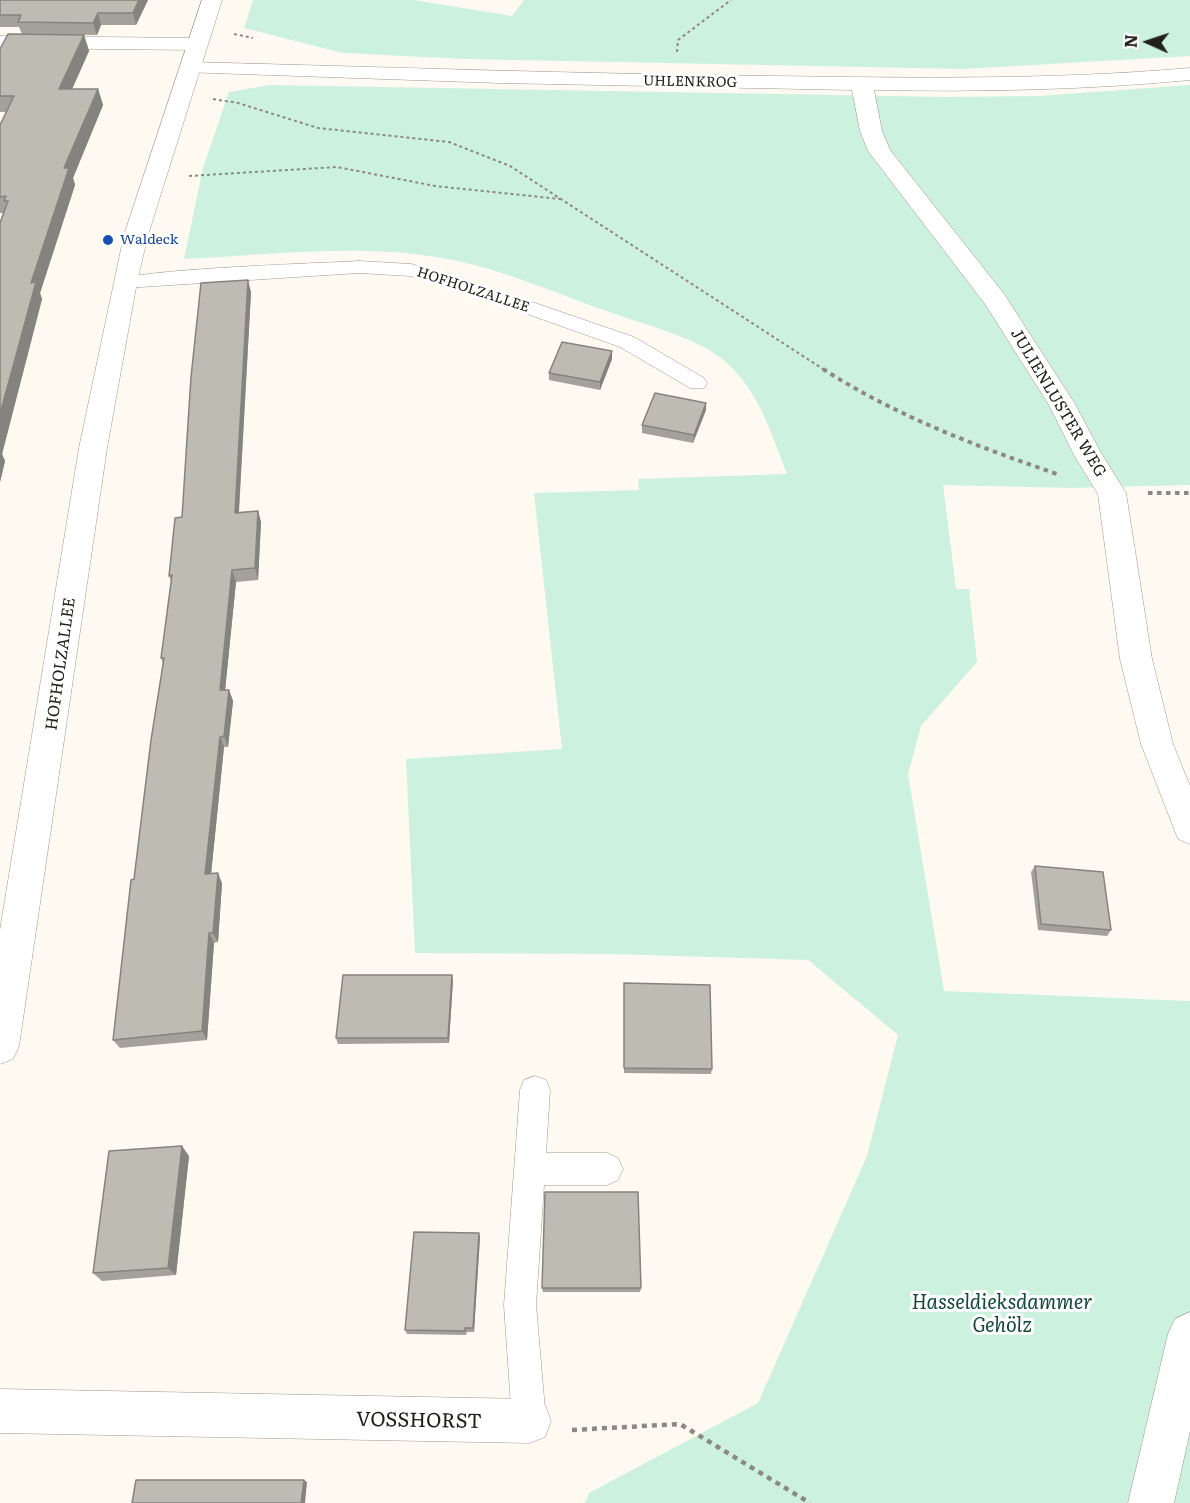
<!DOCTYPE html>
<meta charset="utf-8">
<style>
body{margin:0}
#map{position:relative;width:1190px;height:1503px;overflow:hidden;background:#fefaf1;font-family:Literata,serif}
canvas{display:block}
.north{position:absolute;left:1118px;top:12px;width:60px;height:60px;-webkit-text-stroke:4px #fff;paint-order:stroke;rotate:273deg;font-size:16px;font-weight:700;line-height:24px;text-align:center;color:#21201d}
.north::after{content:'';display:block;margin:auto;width:21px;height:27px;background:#21201d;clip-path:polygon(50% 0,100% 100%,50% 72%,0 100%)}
</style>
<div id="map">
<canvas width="1190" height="1503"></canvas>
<div class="north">N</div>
</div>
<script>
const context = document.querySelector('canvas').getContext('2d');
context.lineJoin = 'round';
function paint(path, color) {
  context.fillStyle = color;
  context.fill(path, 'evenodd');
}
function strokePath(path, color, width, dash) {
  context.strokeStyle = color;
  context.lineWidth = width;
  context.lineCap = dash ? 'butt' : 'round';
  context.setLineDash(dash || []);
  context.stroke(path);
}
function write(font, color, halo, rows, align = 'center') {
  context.font = font + ' Literata,serif';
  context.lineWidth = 6;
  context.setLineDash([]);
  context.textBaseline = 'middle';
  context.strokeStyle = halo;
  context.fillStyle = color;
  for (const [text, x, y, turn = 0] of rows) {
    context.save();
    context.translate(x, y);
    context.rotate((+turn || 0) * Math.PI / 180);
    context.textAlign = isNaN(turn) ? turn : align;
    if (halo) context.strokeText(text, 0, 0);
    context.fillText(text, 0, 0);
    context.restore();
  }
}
const green = new Path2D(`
 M253,0H414L512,16L524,0H1190V56L963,69L465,59L343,53L244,28Z
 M270,85L946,97L1038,96L1190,85V485L1071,488L943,485L956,589H969L977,662L921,726L908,774L944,991L1190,1001V1503H585L589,1493L758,1403L867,1156L898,1035L808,960L611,954L415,953L406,759L562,749L534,493L639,490L638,479L787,474C772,435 759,392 727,363C701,339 649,326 615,314C559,295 501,268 442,258C358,243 268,255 184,259L203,168L229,92Z`);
const pathFar2 = new Path2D(`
 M234,34L253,38
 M677,52L678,40L731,0
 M213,99L238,103L318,128L449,142L510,166L826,371
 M189,176L337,167L435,186L560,199`);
const pathFar1 = new Path2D(`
 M823,369C896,416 978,447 1060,475
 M1148,493H1190`);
const path = new Path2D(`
 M572,1430L680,1424L810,1503`);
const service = new Path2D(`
 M359,261L411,264L468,280L634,337L704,378L707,383L704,388H690L620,347L454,288L410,276L359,273L125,288L115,282C124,269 329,263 359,261Z
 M535,1076L546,1080L550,1090L546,1153H607L618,1158L623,1169L618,1180L607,1185H544L536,1305L546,1421L541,1433L529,1438L517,1433L512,1421L504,1305L520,1090L524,1080Z`);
const minor = new Path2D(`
 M0,36L197,38L204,40L207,44L204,48L197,50L0,48Z
 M190,62C384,67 579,74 773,76C912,78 1051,80 1190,68V80C1085,90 980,92 874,90L882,131L890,150L1004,294L1075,404L1101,453L1126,493L1152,659L1173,744L1190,786V844L1178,839L1141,744L1120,659L1098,494L1074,455L1049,405L985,304L868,151L860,131L852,90L499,83L183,72L179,68L183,64Z
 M1190,1312V1431L1174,1503H1128L1168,1334L1175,1319Z
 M0,1389L529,1399L545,1405L551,1421L545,1437L529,1443L0,1433Z`);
const tertiary = new Path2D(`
 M202,0H222L148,235L137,282L107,448L19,1046L13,1059L0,1064V930L79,448L124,235Z`);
const wall = new Path2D(`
 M0,0H148L136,25H101L97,35L22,34L19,27H0Z
 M84,35L89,51L72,89H98L103,105L73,178L75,185L40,293L42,299L2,454L5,461L0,482V223L3,213H0V125L6,112H0V49Z
 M251,292L239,512L258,511L261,522L258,580L236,582L225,690H229L233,701L228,747H224L211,874L222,883L218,942L214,943L207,1040L120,1048L113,1040L163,663L161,658L171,581L169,576L182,517Z
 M612,359L600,390L549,380V373Z
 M706,410L693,443L642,433V425Z
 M1035,866L1111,930L1107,936L1038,930L1031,872Z
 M453,980L449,1043L338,1044L336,1038Z
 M624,983L712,1069L711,1074L624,1073Z
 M189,1156L176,1275L102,1281L93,1273Z
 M480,1237L474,1332H467L466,1335L407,1334L405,1330Z
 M542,1288H641L640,1292H543Z`);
const shadedWall = new Path2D(`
 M139,0H148L136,25L133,13Z
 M98,13L101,25L97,35L93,23Z
 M84,35L89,51L65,105L59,89Z
 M98,89L103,105L73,178L75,185L40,293L42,299L2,454L5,461L0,482V414L31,283L64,168Z
 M248,280L251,292L238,524L235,513Z
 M612,351V359L600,390V382Z
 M706,403V410L693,443L694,435Z
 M258,511L261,522L258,580L255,568Z
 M232,570L236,582L224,701L220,690Z
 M229,690L233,701L228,747L224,736Z
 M220,737L224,747L210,884L205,874Z
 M218,873L222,883L218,942L213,933Z
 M209,933L214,943L207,1040L202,1031Z
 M452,975L453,980L449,1043L448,1038Z
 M182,1146L189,1156L176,1275L168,1268Z
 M479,1233L480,1237L474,1332L473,1328Z
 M304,1480L307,1482L305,1503H301Z`);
const building = new Path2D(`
 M0,0H139L133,13H98L93,23L18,22L21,15H0Z
 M8,34L84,35L59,89H98L64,168H69L31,283L36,282L0,414V223L8,201H4L6,196L0,197V125L14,96H0V49Z
 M248,280L235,513L258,511L255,568L232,570L220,690H229L224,736L220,737L205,874L218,873L213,933H209L202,1031L113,1040L131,880L134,879L151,740L164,658H161L172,575L169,576L175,518L182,517L191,377L201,283Z
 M562,342L612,351L600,382L549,373Z
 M655,393L706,403L694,435L642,425Z
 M1035,866L1103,872L1111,930L1041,924Z
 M343,975H452L448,1038H336Z
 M624,983L710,985L712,1069L624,1068Z
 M182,1146L168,1268L93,1273L109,1151Z
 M545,1192H638L641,1288H542Z
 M414,1232L479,1233L473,1328H465V1331L405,1330Z
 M136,1480H304L301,1503H132Z`);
const markers = [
 [108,240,6,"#1a4fb4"]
];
const farStreetnames = [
 ["UHLENKROG",690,82,1],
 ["HOFHOLZALLEE",473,290,18]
];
const farTransitnames = [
 ["Waldeck",120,240]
];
const streetNames = [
 ["JULIENLUSTER WEG",1058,403,59],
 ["HOFHOLZALLEE",61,664,-82]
];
const nearParknames = [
 ["Hasseldieksdammer",1002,1303],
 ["Gehölz",1002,1326]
];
const nearStreetnames = [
 ["VOSSHORST",419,1421,1]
];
paint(green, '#cdf1df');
strokePath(service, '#9c9890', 1);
strokePath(minor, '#9c9890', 1);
strokePath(tertiary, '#9c9890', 1);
strokePath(pathFar2, '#8b8983', 2, [3, 3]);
strokePath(pathFar1, '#8b8983', 4, [4.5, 4.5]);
strokePath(path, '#8b8983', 4.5, [5, 5]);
paint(service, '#fff');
paint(minor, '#fff');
paint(tertiary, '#fff');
paint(wall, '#a3a199');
paint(shadedWall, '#85837d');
paint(building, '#bebbb2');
strokePath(building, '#85837d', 1.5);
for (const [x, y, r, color] of markers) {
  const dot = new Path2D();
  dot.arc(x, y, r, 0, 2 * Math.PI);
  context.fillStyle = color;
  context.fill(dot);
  strokePath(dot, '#fff', 2);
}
write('14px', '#21201d', '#fff', farStreetnames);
write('14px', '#164399', '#fff', farTransitnames, 'left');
write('16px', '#21201d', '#fff', streetNames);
write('italic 20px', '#124935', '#fff', nearParknames);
write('20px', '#21201d', '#fff', nearStreetnames);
</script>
